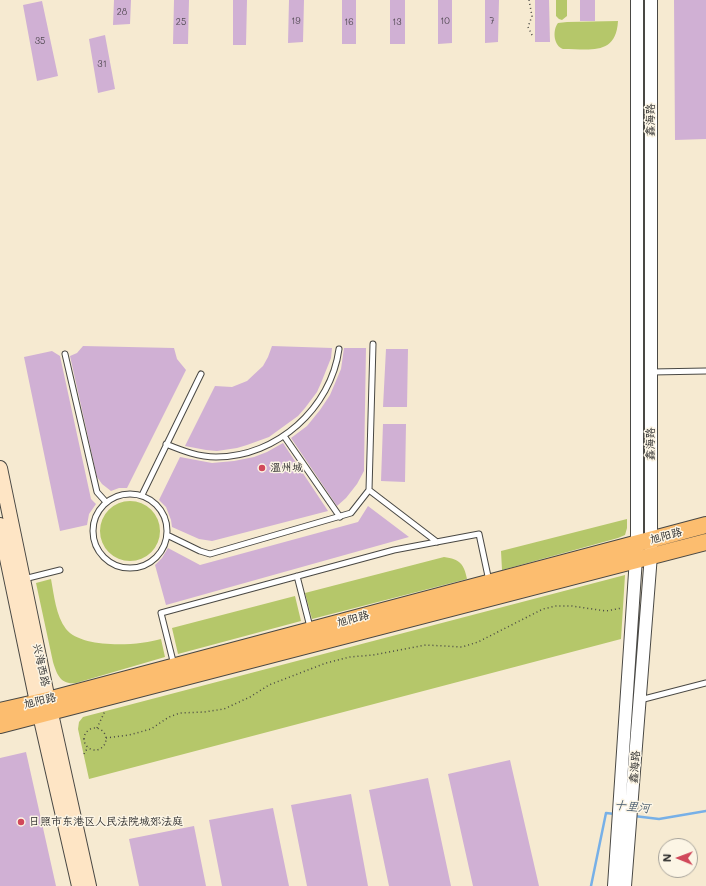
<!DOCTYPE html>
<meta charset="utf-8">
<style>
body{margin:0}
#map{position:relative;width:706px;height:886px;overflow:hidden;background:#f6ead1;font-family:Mali,sans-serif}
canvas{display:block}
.north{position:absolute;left:658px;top:838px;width:40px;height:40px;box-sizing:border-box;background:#fcf5e5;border:1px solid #a8a49b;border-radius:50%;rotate:271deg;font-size:11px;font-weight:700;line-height:16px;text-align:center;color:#2b2b2b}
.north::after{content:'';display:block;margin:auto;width:14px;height:18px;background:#d1495b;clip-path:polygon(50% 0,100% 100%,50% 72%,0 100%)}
</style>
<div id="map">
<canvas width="706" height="886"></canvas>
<div class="north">N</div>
</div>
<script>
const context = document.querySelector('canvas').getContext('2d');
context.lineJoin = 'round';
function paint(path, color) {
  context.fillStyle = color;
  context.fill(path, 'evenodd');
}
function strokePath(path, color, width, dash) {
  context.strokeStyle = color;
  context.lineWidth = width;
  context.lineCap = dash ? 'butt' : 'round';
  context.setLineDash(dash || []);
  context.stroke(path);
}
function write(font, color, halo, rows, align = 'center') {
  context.font = font + ' Mali,"LXGW WenKai TC",sans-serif';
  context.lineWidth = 3;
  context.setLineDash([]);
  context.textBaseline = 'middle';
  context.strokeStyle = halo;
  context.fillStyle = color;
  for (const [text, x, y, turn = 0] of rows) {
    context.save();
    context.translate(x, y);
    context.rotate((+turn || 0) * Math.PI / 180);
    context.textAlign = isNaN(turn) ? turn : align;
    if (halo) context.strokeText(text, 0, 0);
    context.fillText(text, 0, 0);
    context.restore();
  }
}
const green = new Path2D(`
 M556,0H567V16L562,20L559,19L556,16Z
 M618,21C616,56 590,49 563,49C554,46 552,31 558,23L567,22Z
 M100 531a30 30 0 1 1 60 0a30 30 0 1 1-60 0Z
 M627,519V528L625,535L618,538L502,570L501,551Z
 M444,557C460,559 464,564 467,579L312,619L305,593Z
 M625,575L621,639L89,779L78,729L79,722L83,717Z
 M51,579C54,595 56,616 66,629C82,649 138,646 161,639L165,657L76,683C61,685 57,675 53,662L36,583Z
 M295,596L301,621L178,654L172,628Z`);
const stream = new Path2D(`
 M634,816L659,819L706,811
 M591,886L606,813L615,814`);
const building = new Path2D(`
 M114,0H131L130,24L113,25Z
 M174,0H189L188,44H173Z
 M233,0H247L246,45H233Z
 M289,0H304L303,42L288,43Z
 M342,0H356V44H342Z
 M390,0H405V44H390Z
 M438,0H452V43L438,44Z
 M485,0H499L498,42L485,43Z
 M535,0H549L550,42H535Z
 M580,0H595V21H580Z
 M674,0H706V139L675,140Z
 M42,1L58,76L37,81L23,5Z
 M105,35L115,89L98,93L89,39Z
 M83,346L174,348L177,359L186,370L127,488H119L111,491L102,484L97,477L70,356L77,353Z
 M272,346L332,348L331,358L321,383L317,392L305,408L298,416L269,437L247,445L237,448L217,451L206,450L185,446L215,386L232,387L247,381L263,366L268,357Z
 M344,348H366L364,466V471L357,484L346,498L337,506L291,438L307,426L320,410L330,395L341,369Z
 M386,349H408L407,407H383Z
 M52,351L60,356L91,499L96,504L89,514L87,525L60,531L24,357Z
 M383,424H406L405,482L381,481Z
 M283,443L328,511L212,541L199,539L172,527L171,520L166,507L159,500L180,457L212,463L234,461L254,457L267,452Z
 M368,506L409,537L166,605L155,565L162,558L168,548L200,565L358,522Z
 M26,752L56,886H0V758Z
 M510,760L539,886H473L448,774Z
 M428,778L451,886H389L369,790Z
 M351,794L368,886H307L291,805Z
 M273,808L289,886H222L209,820Z
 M194,826L206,886H139L129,839Z`);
const path = new Path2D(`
 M529,0L532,16L528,27L533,37
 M97,728L105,711
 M84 739a11 11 0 1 1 22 0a11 11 0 1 1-22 0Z
 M106,738L129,735L151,729L169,717L180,713L204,712L224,709L250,697L269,685L326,663L350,657L373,655L426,645L462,647L478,642L543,609L556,606H572L606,611L622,608
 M84,754L88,747`);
const service = new Path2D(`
 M65,354L97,492L106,502
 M652,372L706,371
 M284,436L340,517
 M166,444C183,451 199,457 216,457C277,457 331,408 339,349
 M369,490L437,542
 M93 531a37 37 0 1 1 74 0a37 37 0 1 1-74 0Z
 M142,495L201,374
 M167,535L200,551L210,554L351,513L369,490L373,344
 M297,576L310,627
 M24,579L60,570
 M174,665L161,613L394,550L479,534L489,581
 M640,700L706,683`);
const tertiary = new Path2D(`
 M614,886L637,543V0
 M625,886L651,555V0`);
const secondary = new Path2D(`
 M0,468L48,700L89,886
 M0,525L37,702L79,886`);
const primary = new Path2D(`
 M0,711L48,700L706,525
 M0,725L706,542`);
const markers = [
 [262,468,4,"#d1495b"],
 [21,822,4,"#d1495b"]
];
const numberNames = [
 ["28",122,12],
 ["19",296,21],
 ["10",445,21],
 ["7",492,21],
 ["25",181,22],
 ["16",349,22],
 ["13",397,22],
 ["35",40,41],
 ["31",102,64]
];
const streetNames = [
 ["鑫海路",651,120,-90],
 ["鑫海路",651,444,-90],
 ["旭阳路",666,536,-15],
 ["旭阳路",353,619,-15],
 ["兴海西路",41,665,78],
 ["旭阳路",40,701,-14],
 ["鑫海路",635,767,-86]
];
const poiNames = [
 ["温州城",270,468],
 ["日照市东港区人民法院城郊法庭",29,822]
];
const waterNames = [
 ["十里河",632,807,6]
];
paint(green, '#b5c76a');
strokePath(stream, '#77b0e7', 2.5);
paint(building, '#d0b0d4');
strokePath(service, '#494844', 7);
strokePath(tertiary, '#494844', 14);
strokePath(secondary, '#494844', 16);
strokePath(primary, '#494844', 18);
strokePath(path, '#494844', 1.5, [1, 3]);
strokePath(service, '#fff', 5);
strokePath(tertiary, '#fff', 12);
strokePath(secondary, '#fee5c5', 14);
strokePath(primary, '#fcbd6f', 16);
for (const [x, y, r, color] of markers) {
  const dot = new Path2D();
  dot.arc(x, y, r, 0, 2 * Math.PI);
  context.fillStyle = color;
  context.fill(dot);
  strokePath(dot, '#fcf5e5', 1.5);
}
write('9px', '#544c55', null, numberNames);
write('11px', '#2b2b2b', '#fcf5e5', streetNames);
write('11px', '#2b2b2b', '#fcf5e5', poiNames, 'left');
write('italic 12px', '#465a6d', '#fcf5e5', waterNames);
</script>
